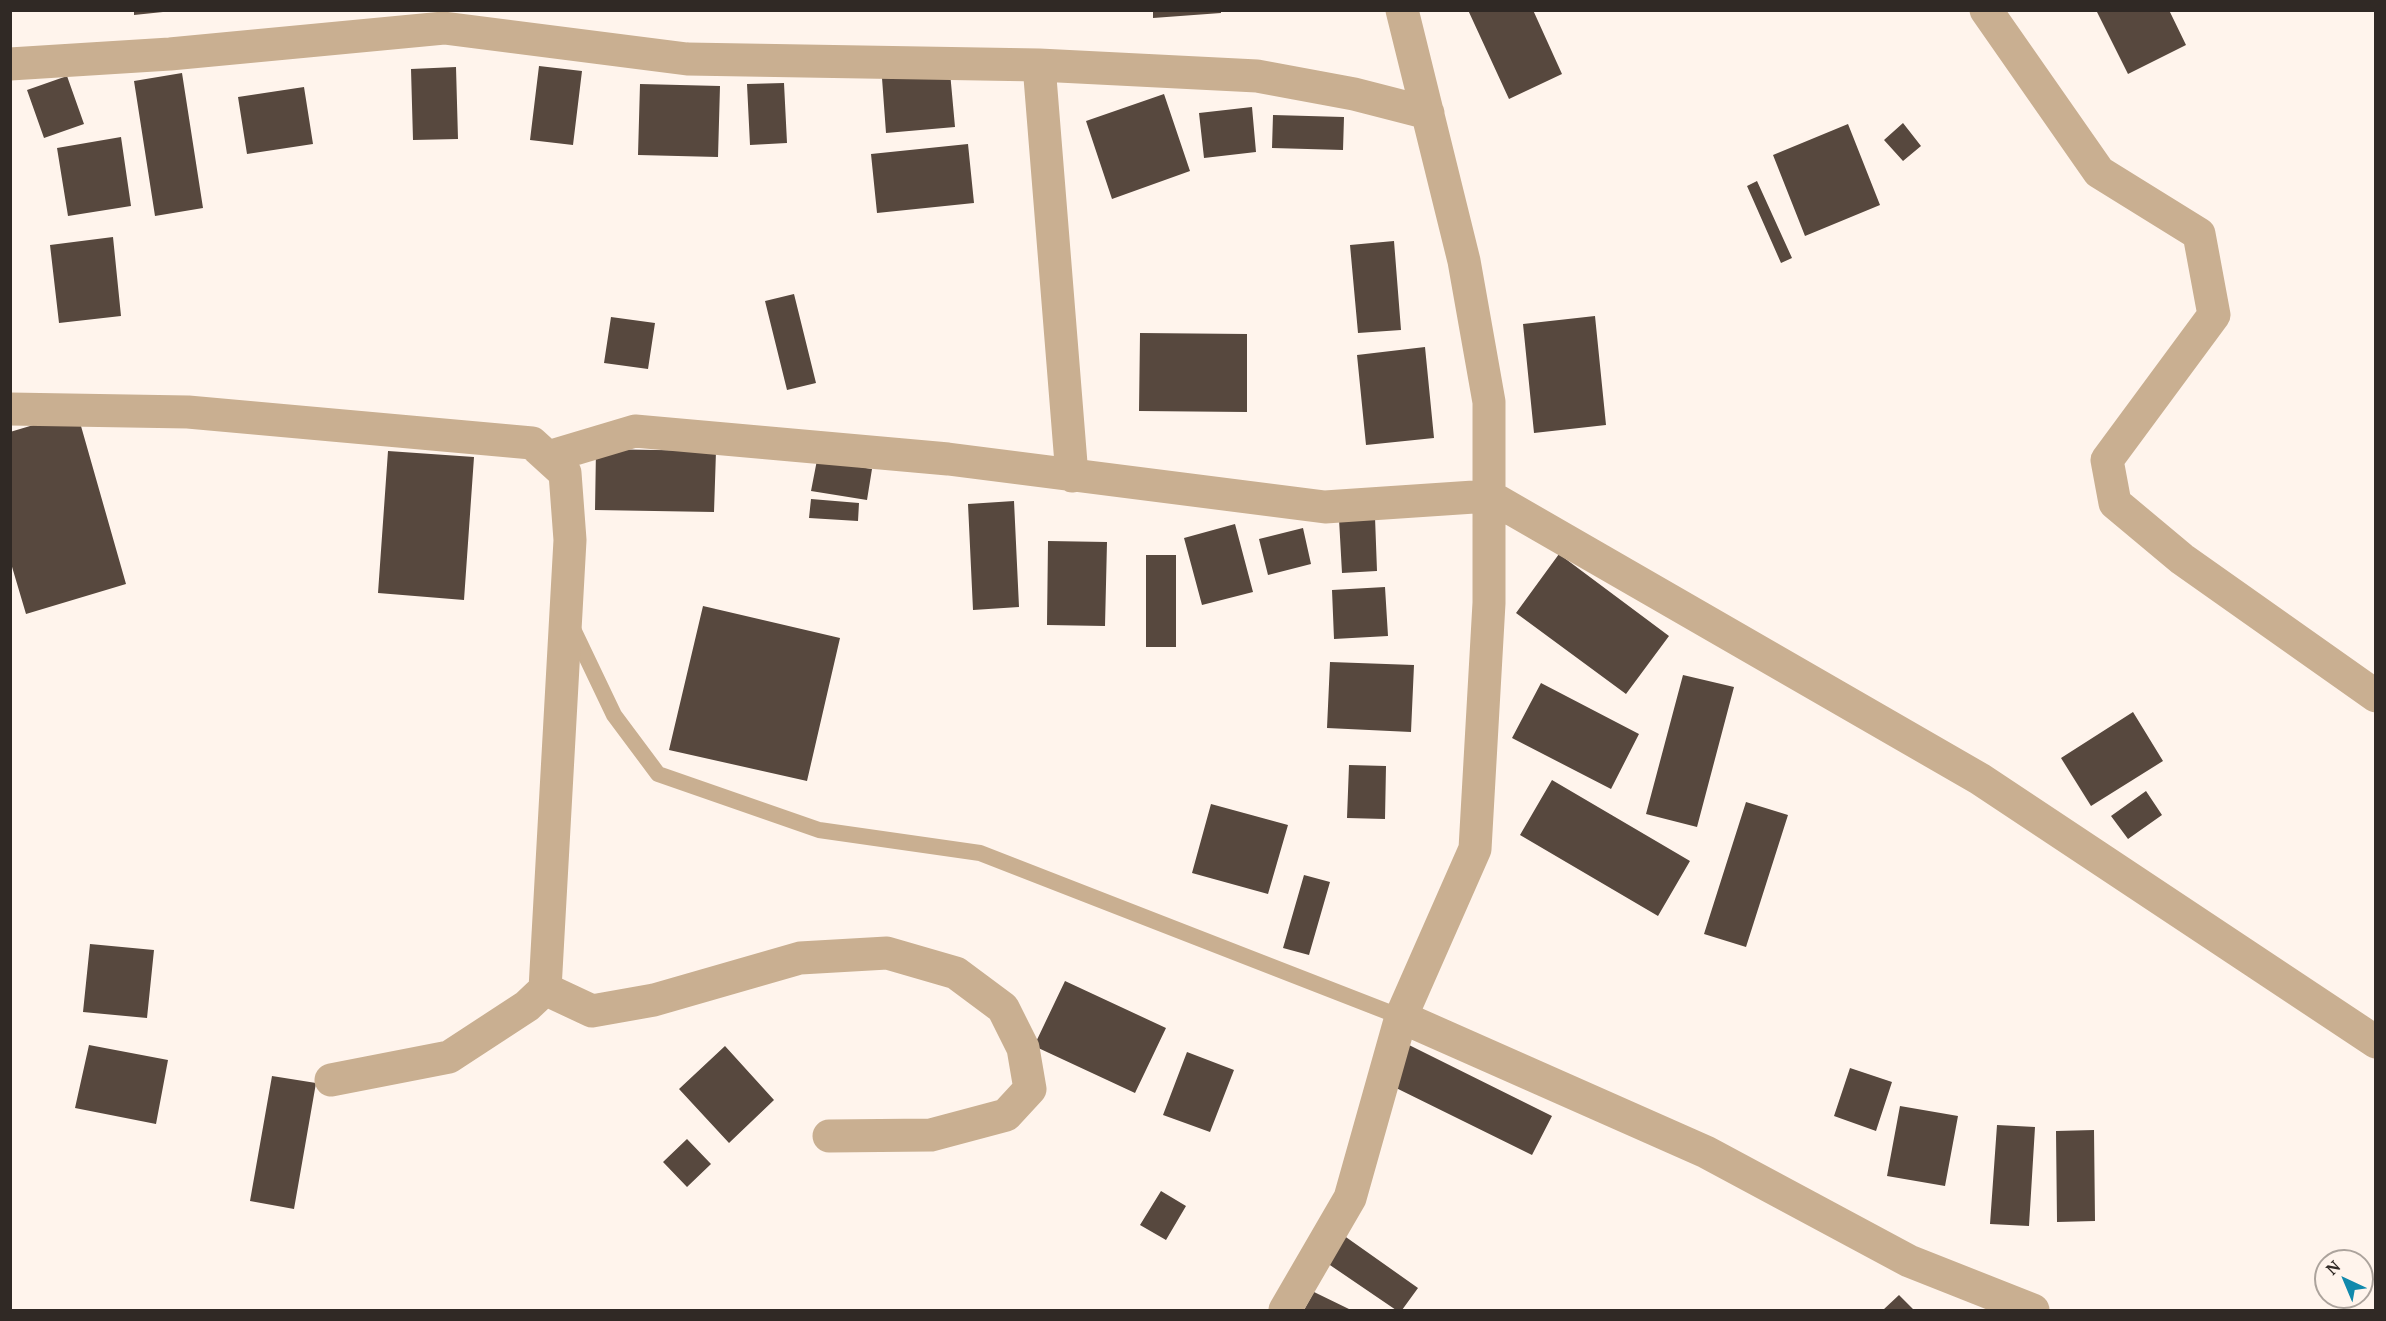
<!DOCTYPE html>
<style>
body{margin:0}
#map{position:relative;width:2386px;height:1321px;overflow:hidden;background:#fff4ec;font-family:"PT Serif",serif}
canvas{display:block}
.frame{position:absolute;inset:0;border:12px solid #302925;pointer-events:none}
.north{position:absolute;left:2314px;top:1249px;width:60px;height:60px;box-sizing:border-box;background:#fff4ec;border:2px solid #aca39c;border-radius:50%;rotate:316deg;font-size:16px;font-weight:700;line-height:24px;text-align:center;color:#302925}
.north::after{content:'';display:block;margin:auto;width:21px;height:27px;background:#1189ac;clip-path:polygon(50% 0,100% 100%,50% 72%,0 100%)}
</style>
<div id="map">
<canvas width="2386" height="1321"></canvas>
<div class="frame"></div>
<div class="north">N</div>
</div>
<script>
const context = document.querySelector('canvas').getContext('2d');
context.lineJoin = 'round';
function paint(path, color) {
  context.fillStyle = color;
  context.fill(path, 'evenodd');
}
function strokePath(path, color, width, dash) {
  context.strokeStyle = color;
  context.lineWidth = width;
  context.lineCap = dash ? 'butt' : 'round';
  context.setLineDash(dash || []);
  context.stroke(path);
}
const building = new Path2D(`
 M134,10H163V12L134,15Z
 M1153,10H1221V13L1153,18Z
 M1468,10H1533L1562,74L1509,99Z
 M2096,10H2169L2186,45L2128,74Z
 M539,66L582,71L573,145L530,140Z
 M456,67L458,139L413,140L411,69Z
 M950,72L955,127L886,133L882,78Z
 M182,73L203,208L155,216L134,81Z
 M67,76L84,124L44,138L27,90Z
 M784,83L787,143L750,145L747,84Z
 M640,84L720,86L718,157L638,155Z
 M304,87L313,144L247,154L238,97Z
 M1164,94L1190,171L1112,199L1086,121Z
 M1252,107L1256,152L1204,158L1199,113Z
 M1273,115L1344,117L1343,150L1272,148Z
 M1903,123L1921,146L1903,161L1884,140Z
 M1848,124L1880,205L1805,236L1773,155Z
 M121,137L131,206L68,216L57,148Z
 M968,144L974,203L877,213L871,154Z
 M1757,181L1792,258L1781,263L1747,186Z
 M113,237L121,316L59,323L50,245Z
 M1394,241L1401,330L1358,333L1350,245Z
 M794,294L816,383L787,390L765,301Z
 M1595,316L1606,425L1534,433L1523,324Z
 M611,317L655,323L648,369L604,363Z
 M1140,333L1247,334V412L1139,411Z
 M1425,347L1434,438L1366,445L1357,355Z
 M77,412L126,584L26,614L10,560V432Z
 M596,449L716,451L714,512L595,510Z
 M388,451L474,457L464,600L378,593Z
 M817,460L872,469L867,500L811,491Z
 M811,499L859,503L858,521L809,518Z
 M1014,501L1019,607L973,610L968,504Z
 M1375,517L1377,571L1342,573L1339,519Z
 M1235,524L1253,592L1202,605L1184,538Z
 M1303,528L1311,564L1268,575L1259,539Z
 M1048,541L1107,542L1105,626L1047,625Z
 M1559,554L1669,636L1626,694L1516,613Z
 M1146,555H1176V647H1146Z
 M1385,587L1388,636L1334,639L1332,590Z
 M703,606L840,638L807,781L669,750Z
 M1330,662L1414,665L1411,732L1327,728Z
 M1683,675L1734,687L1697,827L1646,814Z
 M1541,683L1639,734L1611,789L1512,738Z
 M2133,712L2163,761L2091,806L2061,758Z
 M1349,765L1386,766L1385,819L1347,818Z
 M1552,780L1690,861L1658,916L1520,835Z
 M2146,791L2162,815L2128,839L2111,816Z
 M1746,802L1788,815L1746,947L1704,934Z
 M1211,804L1288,825L1268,894L1192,873Z
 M1304,875L1330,882L1309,955L1283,948Z
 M90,944L154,950L147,1018L83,1012Z
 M1065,981L1166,1028L1135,1093L1034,1046Z
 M89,1045L168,1060L156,1124L75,1108Z
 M1409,1045L1552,1116L1532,1155L1390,1085Z
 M725,1046L774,1100L729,1143L679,1089Z
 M1187,1052L1234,1070L1210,1132L1163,1115Z
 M1850,1068L1892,1082L1876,1131L1834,1116Z
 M272,1076L316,1083L294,1209L250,1201Z
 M1900,1106L1958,1116L1945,1186L1887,1176Z
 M1997,1125L2035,1127L2029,1226L1990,1224Z
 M2094,1130L2095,1221L2057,1222L2056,1131Z
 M687,1139L711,1164L687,1187L663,1162Z
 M1161,1191L1186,1206L1166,1240L1140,1225Z
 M1343,1235L1418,1288L1402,1310H1396L1324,1261Z
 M1314,1292L1351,1310H1304Z
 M1899,1295L1914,1310H1883Z`);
const service = new Path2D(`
 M572,627L614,715L658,774L819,830L980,853L1401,1017`);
const minor = new Path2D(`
 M1986,10L2099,172L2199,234L2214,315L2107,460L2115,503L2182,559L2376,696
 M10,64L170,54L444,28L687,59L1039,65L1257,76L1354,94L1428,113
 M1039,65L1072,476
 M10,409L188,412L532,443L565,473L570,540L545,989L527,1006L449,1057L331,1080
 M548,457L635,431L948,459L1325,507L1489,496L1980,779L2376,1042
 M545,989L592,1011L654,1000L800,958L887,953L956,973L1003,1008L1023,1048L1030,1089L1006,1115L931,1135L829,1136
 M1401,1017L1706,1152L1909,1261L2033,1310
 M1285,1310L1350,1198L1401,1017L1475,849L1489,603V402L1464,261L1402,10`);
paint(building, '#57483e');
strokePath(service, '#c9af91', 16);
strokePath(minor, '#c9af91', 33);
</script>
